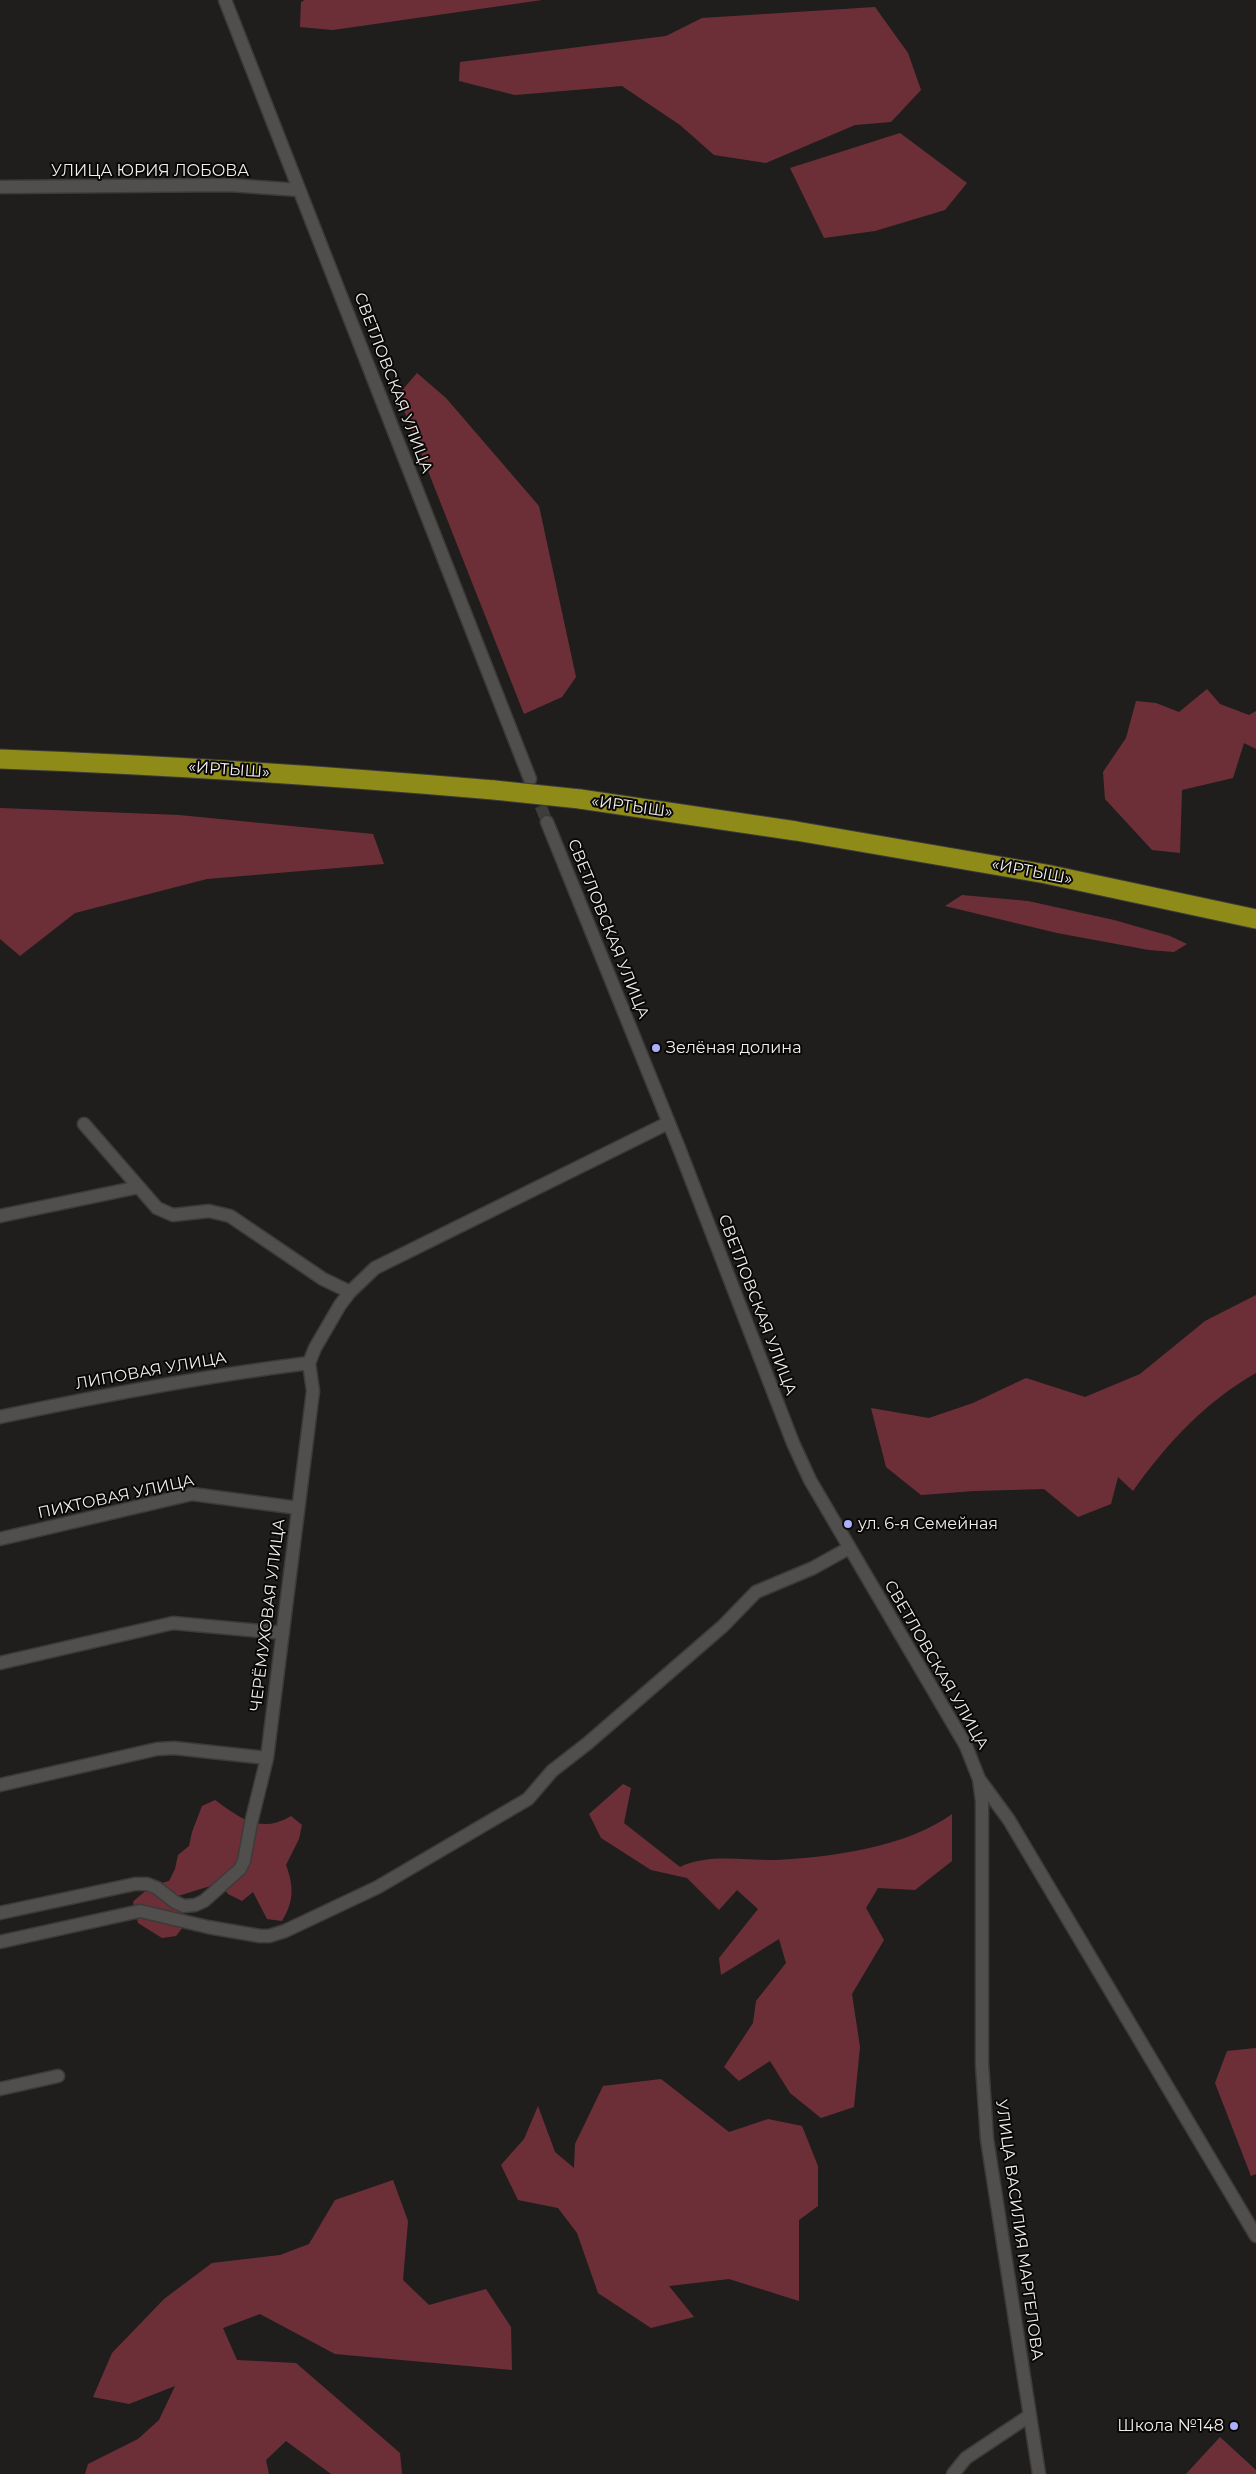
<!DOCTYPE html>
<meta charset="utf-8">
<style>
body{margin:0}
canvas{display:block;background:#1f1e1c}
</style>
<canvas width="1256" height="2474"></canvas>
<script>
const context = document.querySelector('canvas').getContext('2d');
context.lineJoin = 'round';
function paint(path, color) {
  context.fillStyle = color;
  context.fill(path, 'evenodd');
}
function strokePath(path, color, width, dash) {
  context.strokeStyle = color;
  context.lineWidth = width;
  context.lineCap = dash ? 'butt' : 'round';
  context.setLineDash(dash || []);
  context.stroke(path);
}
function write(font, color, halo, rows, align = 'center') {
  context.font = font + ' Montserrat,sans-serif';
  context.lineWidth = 4;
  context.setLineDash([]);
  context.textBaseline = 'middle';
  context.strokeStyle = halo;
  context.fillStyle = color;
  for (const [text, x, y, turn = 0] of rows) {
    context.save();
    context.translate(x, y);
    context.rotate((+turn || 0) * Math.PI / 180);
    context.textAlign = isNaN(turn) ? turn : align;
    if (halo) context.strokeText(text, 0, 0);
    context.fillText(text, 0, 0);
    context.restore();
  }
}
const green = new Path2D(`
 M305,0H542L333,30L300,27L301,2Z
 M875,7L908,53L921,90L891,122L855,125L766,163L714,155L680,125L622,86L515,95L459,81L460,62L666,36L702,18Z
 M900,133L967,183L945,210L875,231L824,238L790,168Z
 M417,373L446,398L539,506L576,677L562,697L524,714L398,395Z
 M1207,689L1220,704L1249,715L1256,711V749L1244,743L1233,778L1182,790L1180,853L1152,850L1105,799L1103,772L1126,738L1136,701L1156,703L1179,712Z
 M0,808L179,815L373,834L384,864L207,879L75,913L20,956L0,939Z
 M962,895L1028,901L1114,920L1170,936L1187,944L1174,952L1149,950L1057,933L945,906Z
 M1256,1295V1373C1205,1402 1167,1443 1133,1491L1118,1477L1111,1504L1078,1517L1044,1489L974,1491L921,1495L886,1467L871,1408L929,1418L973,1403L1026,1378L1085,1397L1140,1374L1205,1321Z
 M623,1784L631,1788L624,1823L680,1867C710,1853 745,1861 777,1860C832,1857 907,1847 952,1814V1861L915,1890L878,1888L866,1908L884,1940L852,1994L860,2047L854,2107L821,2118L790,2093L770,2061L739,2081L724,2067L753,2023L756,2001L786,1963L779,1939L721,1975L719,1958L758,1909L737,1890L719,1910L687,1878L651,1870L601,1838L589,1814Z
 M215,1800C241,1819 261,1834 291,1816L302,1825L299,1839L286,1865C294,1887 294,1901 282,1921L267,1919L253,1892L242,1901L228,1894L220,1883L178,1896L186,1923L176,1936L162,1938L138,1923L133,1902C144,1891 153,1885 169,1881L175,1869L178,1855L189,1846L192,1832L202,1806Z
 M1256,2048V2174L1251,2176L1215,2083L1227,2051Z
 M661,2079L729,2132L768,2119L802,2126L818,2166V2206L799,2220V2301L729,2279L669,2286L694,2317L651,2328L598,2293L577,2233L558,2208L518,2200L501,2165L524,2139L538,2106L555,2152L574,2168L575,2144L603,2086Z
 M393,2180L408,2221L403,2280L429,2305L486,2289L511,2327L512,2370L335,2354L260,2314L223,2328L237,2360L296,2363L400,2453L402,2474H331L286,2441L266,2460L269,2474H85L88,2464L138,2439L159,2420L175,2386L129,2404L93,2397L112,2353L164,2299L212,2263L280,2255L309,2244L335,2200Z
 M1220,2437L1256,2470V2474H1186Z`);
const minorTunnel = new Path2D(`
 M534,789L547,822`);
const minor = new Path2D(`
 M225,0L530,779
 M0,187L229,185L299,190
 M547,822L679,1148L793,1443L810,1480L966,1746L979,1779L982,1801V2064L987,2139L1039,2474
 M84,1124L157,1208L173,1215L209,1211L230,1216L323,1279L350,1292
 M0,1216L139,1187
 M0,1417C103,1395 205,1376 309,1363
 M0,1539L192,1494L298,1508
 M0,1663L173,1623L283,1633
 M979,1779L1009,1820L1256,2236
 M0,1785L157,1749L174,1748L267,1758
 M0,1913L135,1884H147L157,1888L175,1902L184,1906L195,1905L204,1901L240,1869L244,1861L251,1823L267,1758L313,1391L309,1363L315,1348L340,1305L350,1292L375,1268L668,1123
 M0,1942L140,1911L208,1927L260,1936H269L285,1931L378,1887L528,1799L552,1771L588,1743L723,1626L756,1592L813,1568L849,1548
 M0,2089L58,2076
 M953,2474L966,2458L1029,2416`);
const highway = new Path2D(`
 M0,759C165,765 330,776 494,790
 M580,799L796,831L1046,874L1256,919`);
const highwayBridge = new Path2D(`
 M494,790L580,799`);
const markers = [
 [656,1048,5,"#a9b0fc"],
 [848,1524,5,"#a9b0fc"],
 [1234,2426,5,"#a9b0fc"]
];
const streetNames = [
 ["УЛИЦА ЮРИЯ ЛОБОВА",150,171],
 ["СВЕТЛОВСКАЯ УЛИЦА",393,383,69],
 ["«ИРТЫШ»",229,770,4],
 ["«ИРТЫШ»",632,807,8],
 ["«ИРТЫШ»",1032,872,11],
 ["СВЕТЛОВСКАЯ УЛИЦА",608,929,68],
 ["СВЕТЛОВСКАЯ УЛИЦА",757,1305,69],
 ["ЛИПОВАЯ УЛИЦА",151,1371,-10],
 ["ПИХТОВАЯ УЛИЦА",116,1497,-12],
 ["ЧЕРЁМУХОВАЯ УЛИЦА",268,1615,-83],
 ["СВЕТЛОВСКАЯ УЛИЦА",936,1665,60],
 ["УЛИЦА ВАСИЛИЯ МАРГЕЛОВА",1019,2230,82]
];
const poiNames = [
 ["Зелёная долина",666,1048],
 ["ул. 6-я Семейная",858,1524],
 ["Школа №148",1224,2426,"right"]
];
paint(green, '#6d2f37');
strokePath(minorTunnel, '#3e3d3c', 12, [12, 6]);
strokePath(minor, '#3c3b39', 15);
strokePath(highway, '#3c3b39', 21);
strokePath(minor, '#514f4d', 12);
strokePath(highway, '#8f8b19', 19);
strokePath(highwayBridge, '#3c3b39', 21, []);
strokePath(highwayBridge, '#8f8b19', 19);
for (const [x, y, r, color] of markers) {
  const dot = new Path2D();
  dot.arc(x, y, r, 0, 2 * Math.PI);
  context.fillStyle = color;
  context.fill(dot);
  strokePath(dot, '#090807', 2);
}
write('16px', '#f0efee', '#090807', streetNames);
write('16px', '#f0efee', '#090807', poiNames, 'left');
</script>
